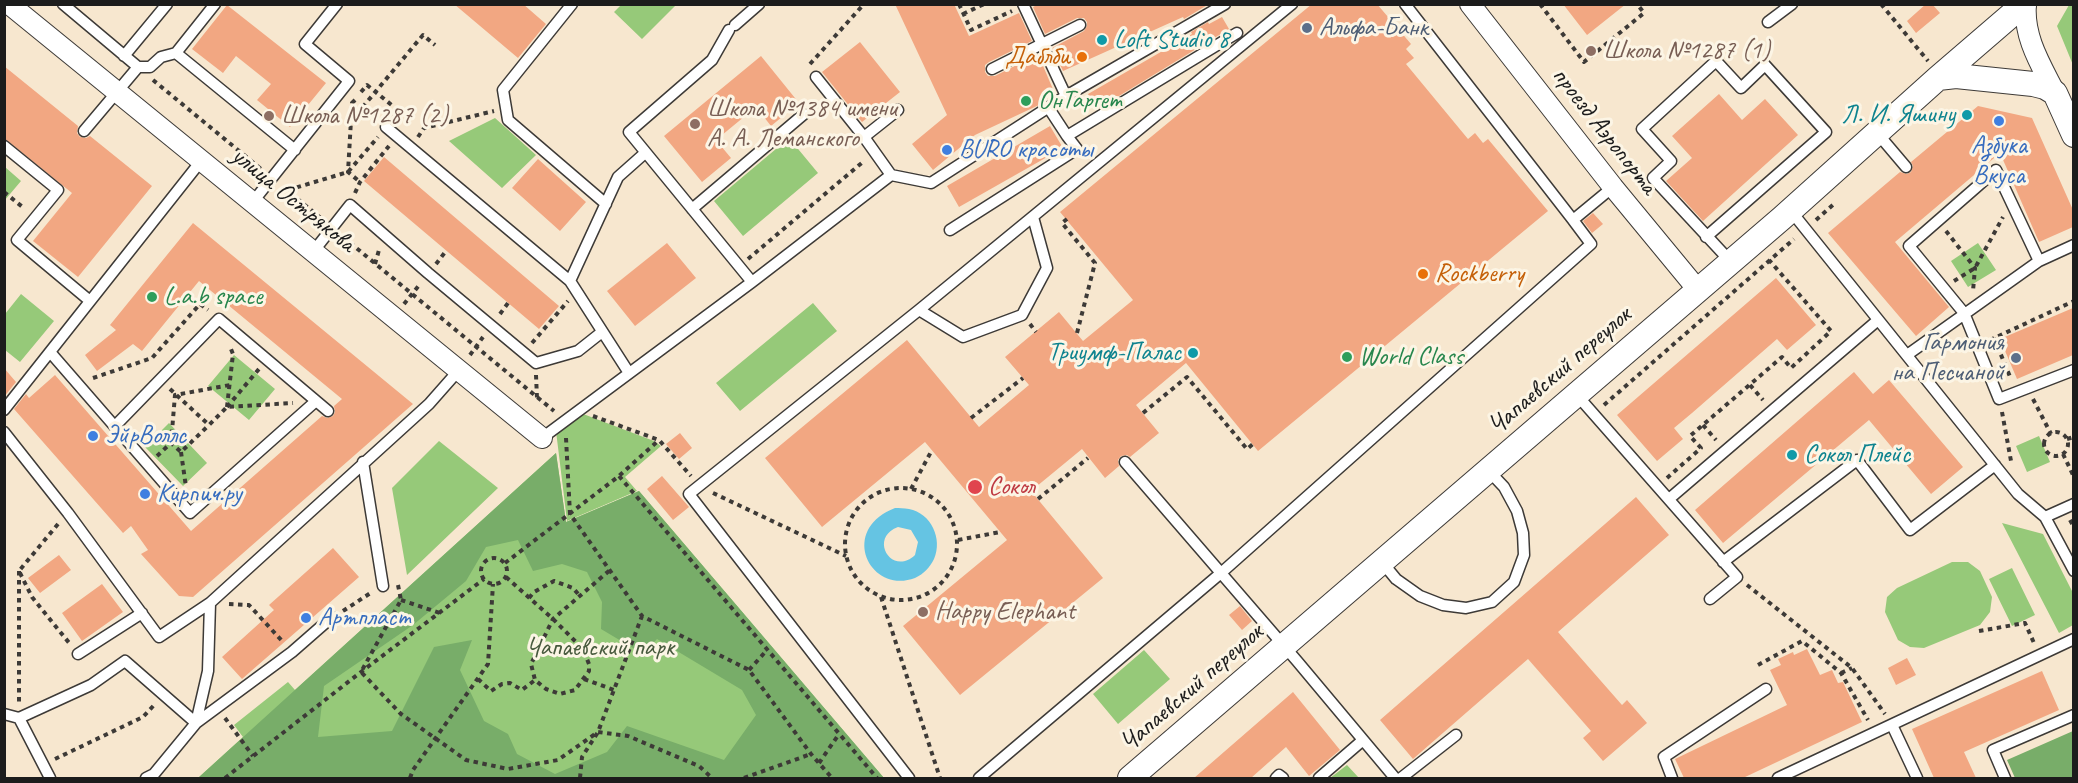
<!DOCTYPE html>
<meta charset="utf-8">
<style>
body{margin:0}
#map{position:relative;width:2078px;height:783px;overflow:hidden;background:#f7e7cf;font-family:Caveat,sans-serif}
canvas{display:block}
.frame{position:absolute;inset:0;border:6px solid #1c1c1c;pointer-events:none}
</style>
<div id="map">
<canvas width="2078" height="783"></canvas>
<div class="frame"></div>
</div>
<script>
const context = document.querySelector('canvas').getContext('2d');
context.lineJoin = 'round';
function paint(path, color) {
  context.fillStyle = color;
  context.fill(path, 'evenodd');
}
function strokePath(path, color, width, dash) {
  context.strokeStyle = color;
  context.lineWidth = width;
  context.lineCap = dash ? 'butt' : 'round';
  context.setLineDash(dash || []);
  context.stroke(path);
}
function write(font, color, halo, rows, align = 'center') {
  context.font = font + ' Caveat,sans-serif';
  context.lineWidth = 6;
  context.setLineDash([]);
  context.textBaseline = 'middle';
  context.strokeStyle = halo;
  context.fillStyle = color;
  for (const [text, x, y, turn = 0] of rows) {
    context.save();
    context.translate(x, y);
    context.rotate((+turn || 0) * Math.PI / 180);
    context.textAlign = isNaN(turn) ? turn : align;
    if (halo) context.strokeText(text, 0, 0);
    context.fillText(text, 0, 0);
    context.restore();
  }
}
const green = new Path2D(`
 M621,5V4L676,5L642,39L614,12Z
 M2069,5H2073V65L2057,26Z
 M495,118L536,155L502,188L449,141Z
 M789,138L818,173L743,236L714,201Z
 M5,167L21,181L5,200Z
 M1978,243L1996,270L1968,287L1951,261Z
 M21,294L54,321L20,362L5,350V314Z
 M813,303L837,331L740,411L716,383Z
 M234,355L275,389L249,420L208,386Z
 M578,412L654,441L661,446L625,477L637,491L567,521L556,431Z
 M169,423L207,463L183,486L145,447Z
 M2039,436L2050,462L2027,472L2016,446Z
 M439,441L498,488L407,575L392,488Z
 M556,453L566,522L639,491L884,778H198L243,737L234,725L288,682L295,690Z
 M2002,523L2043,534L2073,593V625L2059,633Z
 M1952,562H1968L1980,571L1992,597L1990,612L1980,625L1924,648L1910,647L1898,640L1885,612L1887,597L1897,588Z
 M2012,568L2035,615L2012,626L1989,579Z
 M1144,650L1170,679L1118,724L1093,694Z
 M1347,765L1359,778H1330Z`);
const forest = new Path2D(`
 M556,453L566,522L639,491L884,778H198ZM518,540L533,571L562,564L587,572L602,602L601,629L643,654L657,639L742,690L756,715L724,760L627,726L607,752L555,774L517,754L508,734L484,721L460,670L472,640L434,647L392,731L318,737L324,686L413,625L466,581L486,547Z
 M2073,731V778H2015L2007,760Z`);
const water = new Path2D(`
 M895,508C899,508 904,508 909,509C931,513 943,539 934,559C930,567 924,574 915,578C870,595 838,530 895,508ZM898,527L911,530L918,542L915,555C892,577 868,538 898,527Z`);
const building = new Path2D(`
 M454,4H523L546,24L518,58Z
 M895,4H954L969,36L1019,13L1032,41L989,62L985,65V72L988,76H995L1038,54L1055,94L1039,105L975,135L933,170L912,144L947,115Z
 M1039,4H1209L1184,19L1183,17L1063,71L1052,48L1084,31L1087,26V22L1084,18H1077L1045,34L1033,7Z
 M1312,4H1377L1411,44L1406,49L1414,58L1406,64L1468,139L1475,133L1483,143L1488,139L1548,211L1258,451L1186,363L1136,405L1159,433L1130,457L1127,455L1121,456L1118,460L1119,466L1105,478L1082,449L1031,491L1103,578L960,695L903,626L1007,540L925,442L822,527L765,458L907,340L979,427L1029,385L1005,357L1059,312L1083,341L1133,300L1060,212Z
 M1563,4H1626L1587,35Z
 M1926,4H1932L1940,13L1916,33L1907,21Z
 M227,5L326,83L290,127L257,100L271,84L236,56L223,73L192,49Z
 M1222,17L1229,29L1096,110L1088,94L1192,34L1191,32L1208,22L1209,24Z
 M860,42L900,92L862,122L822,72Z
 M761,56L799,103L771,126L756,107L716,140L731,158L702,182L664,136Z
 M4,66L78,126L77,133L80,137L86,138L90,136L152,186L78,277L33,241L72,193L4,138Z
 M1719,94L1742,120L1765,99L1798,135L1703,221L1666,181L1692,158L1672,136Z
 M1978,106L2032,118L2073,210V227L2039,242L2000,153L1895,242L1949,307L1916,336L1828,233L1900,172L1907,174L1911,172L1913,166L1911,162Z
 M1050,126L1063,148L959,207L947,186Z
 M384,157L559,306L539,329L364,181Z
 M538,159L586,202L560,231L512,188Z
 M1593,213L1603,224L1592,233L1583,221Z
 M193,223L413,404L193,597L179,596L141,554L148,550L131,526L123,533L14,409L26,394L29,398L55,375L191,531L322,416L327,418L333,416L335,412L334,406L342,399L199,281L142,351L133,344L97,371L85,355L116,330L110,325Z
 M667,243L696,278L635,326L607,291Z
 M1776,278L1816,325L1787,350L1777,339L1692,413L1674,428L1683,439L1657,461L1617,415Z
 M2073,308V355L2017,379L2000,339Z
 M4,368L16,382L4,397Z
 M1854,372L1873,394L1889,380L1963,467L1931,494L1869,420L1723,543L1695,510Z
 M680,433L692,448L679,459L666,444Z
 M662,476L689,507L673,520L647,489Z
 M1636,497L1669,535L1558,632L1622,705L1627,700L1647,723L1603,761L1583,738L1591,731L1528,659L1413,759L1380,720Z
 M333,548L359,577L242,679L222,657L274,610L269,605Z
 M59,555L71,570L40,593L28,578Z
 M102,584L123,612L82,641L62,613Z
 M1240,606L1252,621L1242,630L1229,615Z
 M1807,649L1820,675L1832,670L1838,683L1843,682L1862,722L1743,778H1684L1675,759L1787,705L1770,670L1781,665L1778,659L1793,652L1794,655Z
 M1907,658L1916,675L1896,685L1888,668Z
 M2042,671L2059,710L1964,752L1976,778H1934L1912,729Z
 M1293,692L1340,750L1309,776L1286,747L1251,778H1194Z`);
const path = new Path2D(`
 M959,4L971,30L1012,11
 M1540,4L1584,62L1644,13L1637,4
 M1881,4L1928,61
 M963,14L984,4
 M810,64L864,4
 M153,80L261,169
 M361,92L367,85L399,111L394,117
 M355,100L352,103L348,172L360,182
 M351,121L423,35L435,45
 M418,137L424,128L494,111
 M283,187L323,220
 M288,190L348,172L378,137
 M4,192L25,209
 M355,193L360,182L389,146
 M1067,219L1062,223L1095,263L1077,333
 M1816,220L1835,203
 M1946,231L1975,268L1973,291
 M343,237L554,411
 M748,259L864,161
 M375,264L379,250
 M436,264L446,251
 M1954,281L1975,268L2003,217
 M404,304L420,284
 M500,314L508,303
 M1030,324L1036,332
 M1994,338L2011,379
 M1990,340L2074,301
 M532,343L568,301
 M470,355L483,337
 M536,375L537,398
 M93,378L152,358L200,304L208,310
 M1750,385L1763,400
 M170,389L209,425L227,407L293,403
 M2033,399L2051,434
 M1604,405L1794,239
 M227,407L233,354L231,349
 M227,407L259,369
 M2002,412L2011,461
 M1143,413L1187,377L1247,449L1253,444
 M593,416L659,440L691,476
 M971,418L1023,378
 M1703,425L1716,440
 M2044 444a12 12 0 1 1 24 0a12 12 0 1 1-24 0Z
 M566,438L570,514L642,616L749,670L811,754L832,778
 M2067,439L2074,437
 M171,443L175,395L230,385
 M181,452L186,487
 M2063,454L2074,477
 M157,456L171,443L181,452L209,425
 M619,476L877,778
 M1667,478L1701,448L1690,436L1782,357L1791,368L1831,331L1769,260
 M845 544a56 56 0 1 1 112 0a56 56 0 1 1-112 0Z
 M911,489L932,450
 M713,493L846,556
 M1038,499L1088,458
 M2070,520L2074,527
 M58,524L19,571L32,597L70,644
 M958,540L1000,532
 M481 571a13 13 0 1 1 26 0a13 13 0 1 1-26 0Z
 M505,563L619,476L659,440
 M19,571V702
 M506,577L553,619L583,649L589,664V671L575,690L560,694L546,689L535,680L531,664L553,619L610,570
 M398,585L401,600L361,672L401,714L466,760L508,769L558,760L598,732L628,736L699,766L712,778
 M1747,585L1852,668L1885,714
 M881,597L940,778
 M529,598L534,592L554,581L573,588L579,595
 M401,600L440,613
 M229,604L249,605L283,642
 M343,611L372,592
 M1979,631L2025,623L2034,643
 M1758,665L1802,641L1841,673L1868,720
 M749,670L767,650
 M1841,673L1852,668
 M478,679L491,691L502,684L510,683L522,690L535,680
 M584,679L614,690
 M225,718L253,756
 M55,759L143,717L155,704
 M819,763L839,734
 M225,778L361,672L484,579
 M410,778L413,770L488,664L493,584
 M580,778L582,757L598,732L642,616
 M744,778L811,754`);
const service = new Path2D(`
 M63,4L138,67H150L161,57L176,53L215,4
 M572,4L503,90L508,120L606,204
 M1023,4L1066,96
 M1405,4L1573,220
 M1768,22L1792,4
 M735,25L759,4
 M729,30L712,60L629,132L752,282
 M176,53L295,150
 M124,56L167,4
 M992,69L1080,25
 M816,77L864,137
 M1048,107L1067,136
 M898,110L864,137L891,175L931,183L1066,96L1225,4
 M386,127L570,281
 M84,131L138,67
 M1878,134L1906,167
 M4,146L58,190L17,240L90,301
 M252,203L349,81L305,44L337,4
 M692,209L804,114
 M1791,211L2018,494L2045,517L2074,571
 M950,230L1077,149L1067,136L1237,33
 M1706,237L1826,132L1765,65L1741,88L1716,61L1642,129L1671,161L1653,178L1731,262
 M313,252L350,205L428,273L536,363L578,351L602,332
 M2039,261L1996,170L1909,246L1964,313L1999,399L2074,370
 M919,310L963,337L1022,315L1047,268L1033,217
 M50,352L190,513L316,401
 M1907,355L2039,261L2074,245
 M629,373L570,281L618,177L645,153
 M1576,394L1737,577L1710,599
 M4,410L201,161
 M115,426L219,319L328,411
 M4,432L68,513L159,637L210,603L429,404L459,370
 M542,438L752,282L891,175
 M363,462L383,586
 M1125,462L1297,661L1395,778
 M1669,499L1878,320
 M2045,517L2074,504
 M1382,562L1396,579L1420,596L1443,605L1466,608L1492,602L1514,582L1524,555L1523,533L1517,511L1504,487L1488,470
 M1723,562L1857,460L1910,530L1995,465
 M78,654L142,613
 M4,714L19,718
 M1892,725L1917,778
 M50,778L19,718L91,685L125,661L196,723L292,652L332,617
 M146,778L154,774L196,723L208,671L210,603
 M909,778L689,494L919,310L1292,4
 M979,778L1221,573L1591,244L1573,220L1613,187
 M1276,778L1279,775L1283,778
 M1319,778L1363,740
 M1401,778L1456,735
 M1672,778L1664,757L1766,689
 M1778,778L2074,639
 M2005,778L1993,750L2074,715`);
const minor = new Path2D(`
 M9,4L542,438
 M1470,4L1613,187L1698,290
 M2026,4C2023,37 2041,65 2055,93`);
const tertiary = new Path2D(`
 M1938,78L1956,76L2033,84L2045,87L2055,93L2074,135
 M1130,778L1782,218L1938,78L2024,4`);
const markers = [
 [1307,28,6,"#5c6f8a"],
 [1102,40,6,"#0f9aa8"],
 [1591,51,6,"#8d6e63"],
 [1082,57,6,"#e8710a"],
 [1026,101,6,"#2e9e5b"],
 [1967,115,6,"#0f9aa8"],
 [269,116,6,"#8d6e63"],
 [1999,121,6,"#3f7fe0"],
 [695,124,6,"#8d6e63"],
 [947,150,6,"#3f7fe0"],
 [1423,274,6,"#e8710a"],
 [152,297,6,"#2e9e5b"],
 [1193,353,6,"#0f9aa8"],
 [1347,357,6,"#2e9e5b"],
 [2016,358,6,"#5c6f8a"],
 [93,436,6,"#3f7fe0"],
 [1792,455,6,"#0f9aa8"],
 [975,487,8,"#e0444e"],
 [145,494,6,"#3f7fe0"],
 [923,612,6,"#8d6e63"],
 [306,618,6,"#3f7fe0"]
];
const serviceNames = [
 ["Альфа-Банк",1319,28],
 ["Гармония",2004,343,"right"],
 ["на Песчаной",2004,373,"right"]
];
const cultureNames = [
 ["Loft Studio 8",1114,40],
 ["Л. И. Яшину",1955,115,"right"],
 ["Триумф-Палас",1181,353,"right"],
 ["Сокол Плейс",1804,455]
];
const educationNames = [
 ["Школа №1287 (1)",1603,51],
 ["Школа №1384 имени",707,109],
 ["А. А. Леманского",707,139],
 ["Школа №1287 (2)",281,116],
 ["Happy Elephant",935,612]
];
const foodNames = [
 ["Даблби",1070,57],
 ["Rockberry",1435,274,"left"]
];
const leisureNames = [
 ["ОнТаргет",1038,101],
 ["L.a.b space",164,297],
 ["World Class",1359,357]
];
const streetNames = [
 ["проезд Аэропорта",1604,131,52],
 ["улица Острякова",293,200,39],
 ["Чапаевский переулок",1560,371,-41],
 ["Чапаевский переулок",1192,688,-41]
];
const shopNames = [
 ["Азбука",1999,146,"center"],
 ["Вкуса",1999,176,"center"],
 ["BURO красоты",959,150],
 ["ЭйрВоллс",105,436],
 ["Кирпич.ру",157,494],
 ["Артпласт",318,618]
];
const healthNames = [
 ["Сокол",988,487]
];
const parkNames = [
 ["Чапаевский парк",600,648]
];
paint(green, '#96c979');
paint(forest, '#78ad69');
paint(water, '#65c4e3');
paint(building, '#f2a782');
strokePath(service, '#3d3a37', 13);
strokePath(minor, '#3d3a37', 22);
strokePath(tertiary, '#3d3a37', 26);
strokePath(path, '#3d3a37', 4, [4.5, 4.5]);
strokePath(service, '#fff', 10);
strokePath(minor, '#fff', 20);
strokePath(tertiary, '#fff', 24);
for (const [x, y, r, color] of markers) {
  const dot = new Path2D();
  dot.arc(x, y, r, 0, 2 * Math.PI);
  context.fillStyle = color;
  context.fill(dot);
  strokePath(dot, '#fcf5e5', 2);
}
write('26px', '#4e5e75', '#fcf5e5', serviceNames, 'left');
write('26px', '#0d838f', '#fcf5e5', cultureNames, 'left');
write('26px', '#785e54', '#fcf5e5', educationNames, 'left');
write('26px', '#c56008', '#fcf5e5', foodNames, 'right');
write('26px', '#27864d', '#fcf5e5', leisureNames, 'left');
write('26px', '#1c1c1c', '#fcf5e5', streetNames);
write('26px', '#366cbe', '#fcf5e5', shopNames, 'left');
write('26px', '#be3a42', '#fcf5e5', healthNames, 'left');
write('26px', '#47593d', '#fcf5e5', parkNames);
</script>
